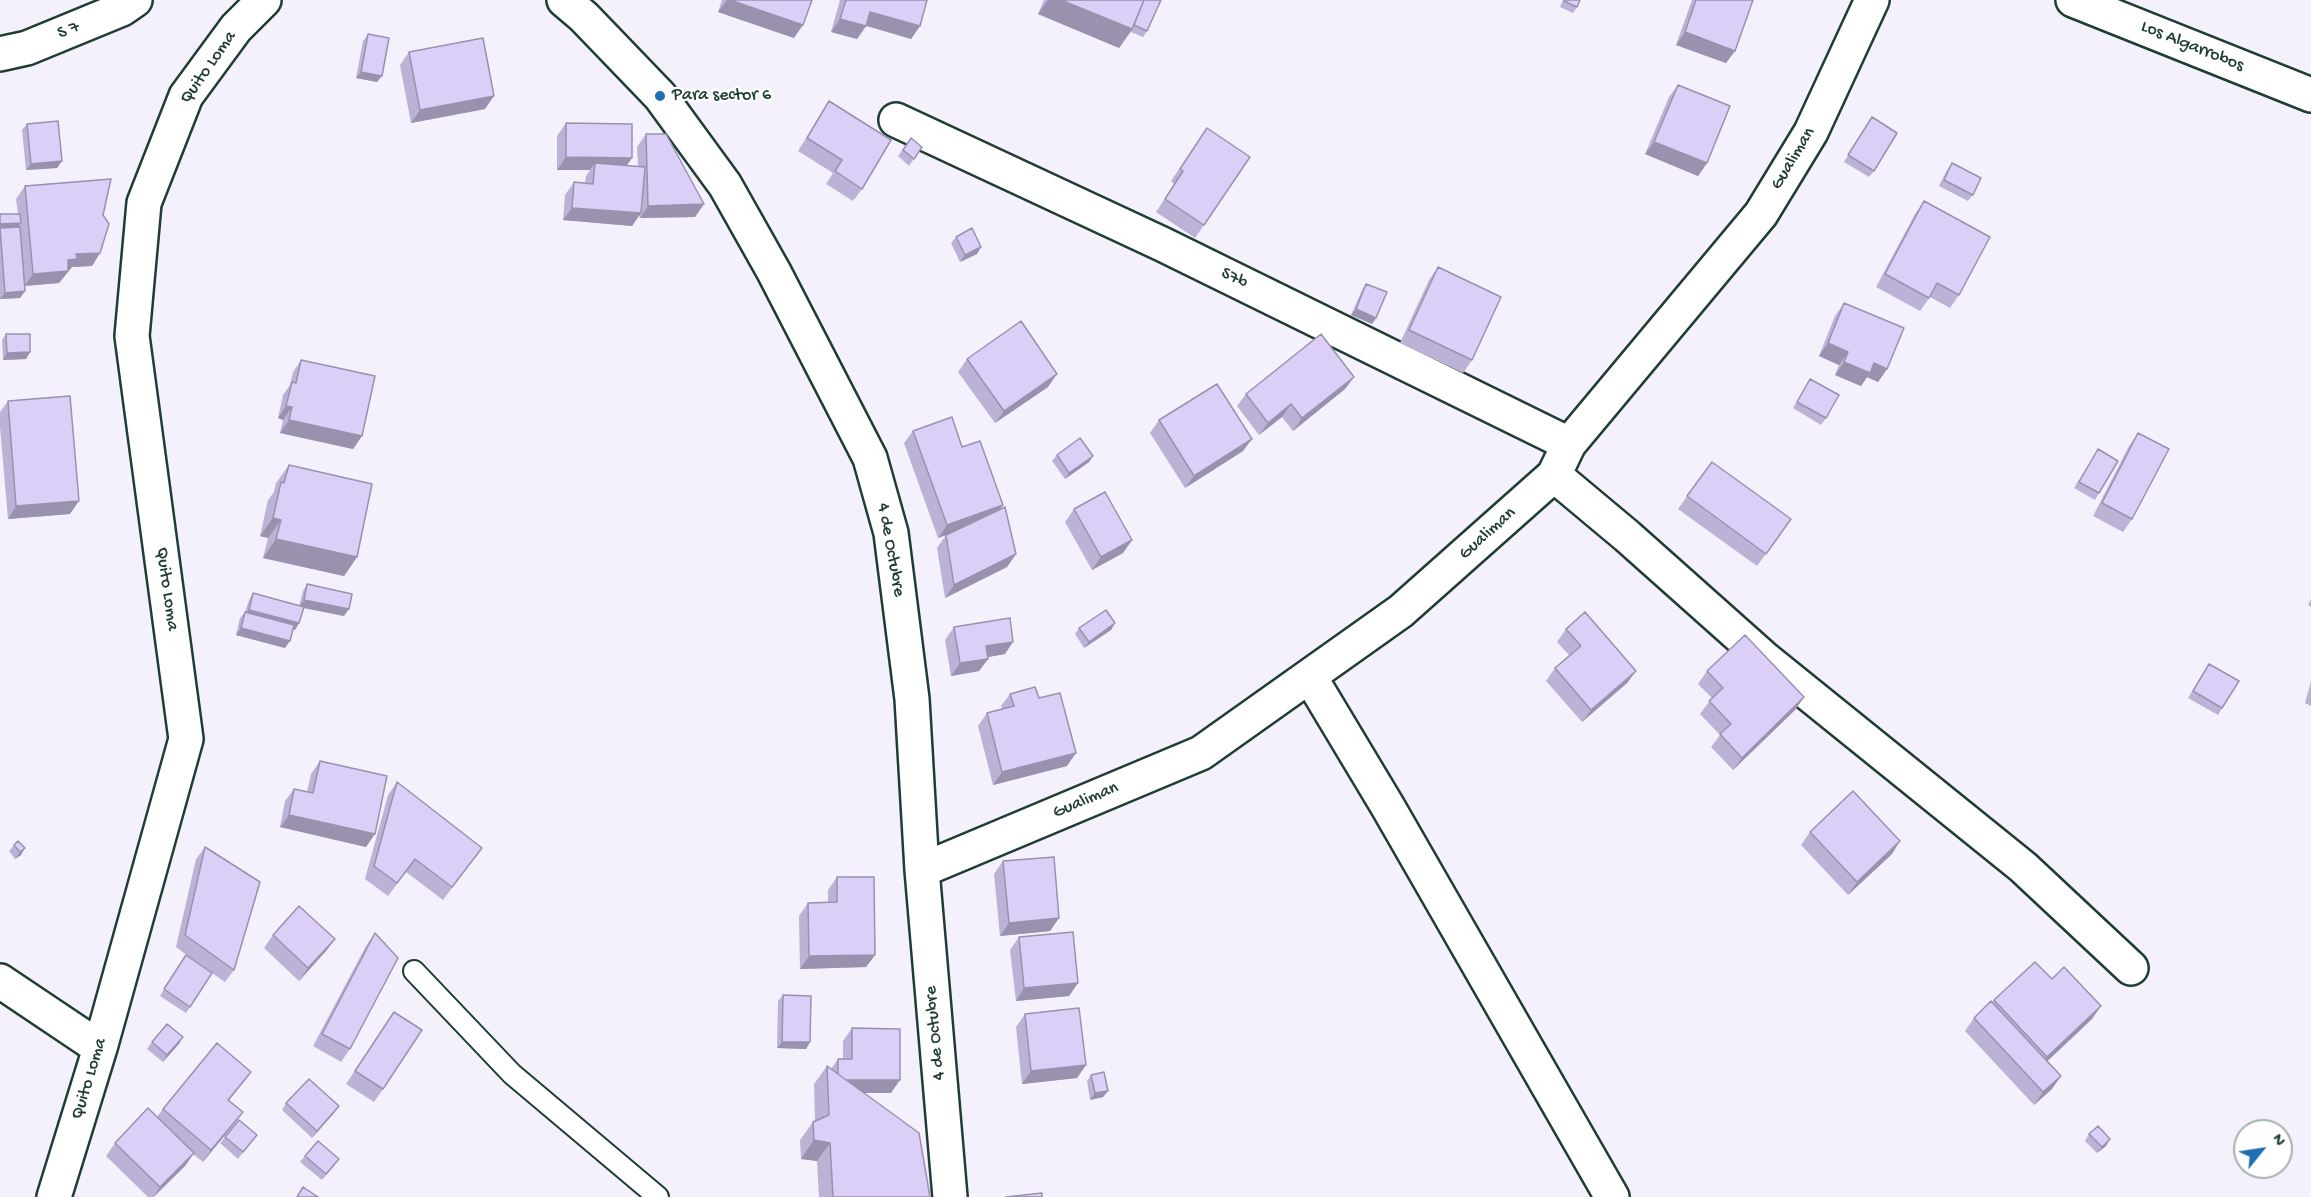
<!DOCTYPE html>
<style>
body{margin:0}
#map{position:relative;width:2311px;height:1197px;overflow:hidden;background:#f4f1fd;font-family:"Gochi Hand",sans-serif}
canvas{display:block}
.north{position:absolute;left:2233px;top:1119px;width:60px;height:60px;box-sizing:border-box;background:#fff;border:2px solid #a5b1ae;border-radius:50%;rotate:60deg;font-size:16px;font-weight:700;line-height:24px;text-align:center;color:#1f3d34}
.north::after{content:'';display:block;margin:auto;width:21px;height:27px;background:#1f6fb2;clip-path:polygon(50% 0,100% 100%,50% 72%,0 100%)}
</style>
<div id="map">
<canvas width="2311" height="1197"></canvas>
<div class="north">N</div>
</div>
<script>
const context = document.querySelector('canvas').getContext('2d');
context.lineJoin = 'round';
function strokePath(path, color, width, dash) {
  context.strokeStyle = color;
  context.lineWidth = width;
  context.lineCap = dash ? 'butt' : 'round';
  context.setLineDash(dash || []);
  context.stroke(path);
}
function paint(path, color) {
  context.fillStyle = color;
  context.fill(path, 'evenodd');
}
function write(font, color, halo, rows, align = 'center') {
  context.font = font + ' "Gochi Hand",sans-serif';
  context.lineWidth = 4.5;
  context.setLineDash([]);
  context.textBaseline = 'middle';
  context.strokeStyle = halo;
  context.fillStyle = color;
  for (const [text, x, y, turn = 0] of rows) {
    context.save();
    context.translate(x, y);
    context.rotate((+turn || 0) * Math.PI / 180);
    context.textAlign = isNaN(turn) ? turn : align;
    if (halo) context.strokeText(text, 0, 0);
    context.fillText(text, 0, 0);
    context.restore();
  }
}
const lane = new Path2D(`
 M414,971L512,1074L658,1197`);
const street = new Path2D(`
 M564,0L584,17L660,96L725,185L774,272L870,458L891,533L912,699L922,870L950,1197
 M2073,0L2311,95
 M0,54L27,48L122,9L135,0
 M896,120L1162,244L1569,444
 M1554,475L1627,536L1764,658L2023,867L2131,968
 M1310,677L1388,807L1612,1197
 M922,870L1201,753L1401,611L1554,475L1569,444L1761,214L1811,132L1872,0
 M0,981L100,1048
 M54,1197L100,1048L186,739L132,336L144,203L186,96L236,28L264,0`);
const wall = new Path2D(`
 M722,0H812L794,38L718,12Z
 M840,0H927L920,26L911,39L866,26L857,39L831,32Z
 M1044,0H1161L1147,31L1143,37L1131,32L1119,48L1038,14Z
 M1563,0H1580L1577,7L1573,13L1560,7Z
 M1692,0H1753L1726,63L1676,45Z
 M368,34L377,82L356,78L363,41Z
 M409,52L485,109L411,123L400,65Z
 M1678,85L1707,163L1698,176L1645,154L1669,97Z
 M829,101L862,189L853,201L826,184L833,173L798,151Z
 M1872,117L1874,171L1869,177L1844,162Z
 M566,123L632,158L626,166L638,167L637,147L646,134L704,204L695,217L640,218L639,215L632,226L563,220L565,195L574,182L585,183L586,176L590,170H557V136Z
 M27,124L62,161L57,168L26,170L22,130Z
 M1207,128L1250,157L1195,238L1156,212L1174,184L1171,181Z
 M911,138L922,147L909,166L898,156Z
 M1952,163L1973,195L1968,201L1939,186L1947,170Z
 M25,186L103,215L100,253L92,266L72,267L59,283L24,286L25,291L20,298L0,299V214H18L16,199Z
 M1924,201L1959,295L1950,308L1930,297L1920,311L1876,287L1915,214Z
 M956,237L981,247L977,254L960,262L951,243Z
 M1438,267L1472,360L1463,373L1400,343L1429,280Z
 M1366,284L1376,318L1372,324L1351,315L1362,290Z
 M1844,303L1887,369L1878,382L1867,377L1861,386L1835,375L1839,365L1819,356L1835,316Z
 M6,334L30,352L26,359L3,360L2,340Z
 M967,359L1048,387L995,423L958,372Z
 M301,360L362,436L353,449L280,433L283,420L278,418L283,395L290,385L293,372Z
 M1354,377L1345,389L1293,431L1282,417L1259,435L1237,406L1246,394Z
 M1810,379L1826,418L1821,425L1793,408Z
 M8,401L70,514L8,519L0,427V412Z
 M1159,420L1243,451L1185,488L1150,433Z
 M913,431L1003,505L999,510L1016,554L1007,567L945,598L937,548L946,535L948,534L938,538L904,443Z
 M2138,433L2132,519L2123,532L2093,516L2129,446Z
 M2098,449L2099,493L2095,500L2074,488Z
 M1057,455L1093,456L1089,462L1065,479L1052,461Z
 M1712,462L1791,519L1757,566L1678,509Z
 M289,465L357,557L344,576L263,558L268,538L260,536L268,500L274,492L276,483Z
 M1074,509L1132,540L1123,553L1092,570L1065,522Z
 M307,584L344,616L304,608L299,623L295,630L293,629L285,648L236,635L240,618L245,612L249,600L253,593L299,606L303,591Z
 M2311,599V607L2308,605Z
 M1115,623L1111,630L1084,648L1075,634L1079,628Z
 M954,627L1005,654L988,657V659L979,671L951,676L945,640Z
 M1566,629L1636,671L1627,683L1582,722L1546,681L1555,668L1569,655L1557,642Z
 M2209,664L2222,708L2218,715L2188,698Z
 M1707,671L1804,697L1795,710L1733,770L1711,747L1720,735L1700,714L1712,698L1698,684Z
 M2311,681V706L2305,703Z
 M1010,694L1039,698L1067,766L993,785L978,726L987,713L1002,709L1001,706Z
 M320,761L366,847L280,827L285,801L294,789L307,792L311,774Z
 M397,782L482,848L443,900L406,872L388,896L365,879L388,795Z
 M1810,832L1892,854L1848,895L1801,845Z
 M18,841L21,855L15,859L9,851L14,845Z
 M205,847L234,970L225,982L212,973L186,1013L160,996L186,955L200,965L176,947L196,859Z
 M1003,861L1059,918L1050,931L1000,936L994,874Z
 M837,877L875,955L866,967L800,969L799,916L808,903L828,902V890Z
 M375,933L350,1049L341,1062L313,1046L366,946Z
 M273,935L335,939L326,951L299,981L264,948Z
 M1019,937L1078,983L1069,996L1016,1001L1010,950Z
 M2052,979L2092,1019L2047,1061L2052,1089L2034,1105L1965,1031L1974,1018L1994,1000Z
 M783,995L810,1042L806,1049L777,1048L778,1001Z
 M394,1012L383,1089L374,1102L346,1084Z
 M1025,1014L1086,1065L1077,1078L1022,1084L1016,1027Z
 M852,1028L891,1093H863L930,1197H819L817,1161L801,1159L800,1140L813,1122L815,1121L814,1084L827,1066L831,1069L838,1059H843V1041Z
 M183,1037L163,1062L147,1049L152,1042Z
 M251,1072L229,1100L243,1112L234,1124L203,1162L193,1154L185,1166L154,1197H148L106,1156L115,1143L157,1117L163,1109Z
 M1091,1075L1108,1091L1103,1097L1090,1100L1087,1081Z
 M286,1103L334,1113L312,1138L282,1110Z
 M2089,1134L2110,1139L2106,1146L2097,1153L2085,1141Z
 M257,1135L238,1159L220,1143L225,1137Z
 M305,1156L334,1166L322,1180L300,1162Z`);
const shadedWall = new Path2D(`
 M727,0H730L803,25L794,38L718,12Z
 M1048,0H1061L1132,29L1119,48L1038,14Z
 M870,12L920,26L911,39L861,24Z
 M840,19L866,26L857,39L831,32Z
 M1685,32L1735,51L1726,63L1676,45Z
 M361,72L382,76L377,82L356,78Z
 M494,96L485,109L411,123L420,110Z
 M1654,142L1707,163L1698,176L1645,154Z
 M566,157L632,158L623,171L595,163L590,170H557Z
 M62,161L57,168L26,170L31,164Z
 M704,204L695,217L640,218L648,206Z
 M572,208L641,213L632,226L563,220Z
 M21,223L16,230L0,231V224Z
 M981,247L977,254L960,262L965,255Z
 M100,253L92,266L72,267L59,283L24,286L33,274L68,260L76,254Z
 M25,291L20,298L0,299L5,293Z
 M1356,309L1376,318L1372,324L1351,315Z
 M1828,343L1848,352L1839,365L1819,356Z
 M30,352L26,359L3,360L7,353Z
 M1844,362L1874,363L1887,369L1878,382L1867,377L1861,386L1835,375Z
 M1057,374L1048,387L995,423L1004,411Z
 M1354,377L1345,389L1293,431L1302,418Z
 M1291,404L1282,417L1259,435L1268,423Z
 M286,406L292,407L283,420L278,418Z
 M289,420L362,436L353,449L280,433Z
 M1252,439L1243,451L1185,488L1194,476Z
 M1093,456L1089,462L1065,479L1069,473Z
 M79,501L70,514L8,519L16,506Z
 M1003,505L994,518L938,538L947,525Z
 M273,518L281,520L268,538L260,536Z
 M276,539L357,557L344,576L263,558Z
 M1132,540L1123,553L1092,570L1101,557Z
 M1016,554L1007,567L945,598L954,585Z
 M304,600L349,609L344,616L299,607Z
 M249,610L299,623L295,630L244,616Z
 M1115,623L1111,630L1084,648L1089,642Z
 M241,628L290,641L285,648L236,635Z
 M1013,642L1005,654L977,659L986,646Z
 M988,659L979,671L951,676L960,663Z
 M1636,671L1627,683L1582,722L1591,710Z
 M1804,697L1795,710L1733,770L1742,758Z
 M1076,753L1067,766L993,785L1002,772Z
 M289,815L375,834L366,847L280,827Z
 M1900,841L1892,854L1848,895L1857,882Z
 M25,848L21,855L15,859L20,852Z
 M1059,918L1050,931L1000,936L1009,923Z
 M335,939L326,951L299,981L308,968Z
 M875,955L866,967L800,969L809,956Z
 M1078,983L1069,996L1016,1001L1024,988Z
 M2101,1006L2092,1019L2038,1070L2047,1057Z
 M183,1037L179,1044L163,1062L167,1055Z
 M782,1042H810L806,1049L777,1048Z
 M1086,1065L1077,1078L1022,1084L1031,1071Z
 M251,1072L242,1084L219,1112L228,1100Z
 M2061,1076L2052,1089L2034,1105L2043,1092Z
 M838,1080H900L891,1093H829Z
 M1108,1091L1103,1097L1090,1100L1095,1093Z
 M339,1106L334,1113L312,1138L317,1131Z
 M243,1112L234,1124L203,1162L211,1150Z
 M2110,1139L2106,1146L2097,1153L2102,1147Z
 M814,1140L830,1143L817,1161L801,1159Z
 M194,1153L185,1166L153,1197L160,1187Z`);
const building = new Path2D(`
 M730,0H812L803,25Z
 M846,0H927L920,26L870,12L866,26L840,19Z
 M1061,0H1144L1132,29Z
 M1144,0H1161L1147,31L1134,25Z
 M1565,0H1580L1577,7L1564,1Z
 M1696,0H1753L1735,51L1685,32Z
 M368,34L389,38L382,76L361,72Z
 M483,38L494,96L420,110L409,52Z
 M1678,85L1730,106L1707,163L1654,142Z
 M829,101L891,140L862,189L835,171L842,160L807,138Z
 M1872,117L1897,133L1874,171L1848,155Z
 M58,121L62,161L31,164L27,124Z
 M566,123L632,124V158L566,157Z
 M1207,128L1250,157L1204,225L1165,199L1183,171L1180,169Z
 M646,134H666L704,204L648,206Z
 M911,138L922,147L914,159L903,150Z
 M595,163L645,167L641,213L572,208L574,182L593,184Z
 M1952,163L1981,178L1973,195L1944,180Z
 M111,179L103,215L109,224L100,253L76,254L77,259L68,260V271L33,274L25,186Z
 M1924,201L1990,237L1959,295L1937,283L1929,298L1885,274Z
 M0,214H20L21,223L0,224Z
 M20,227L25,291L5,293L0,228Z
 M972,228L981,247L965,255L956,237Z
 M1438,267L1501,297L1472,360L1409,330Z
 M1366,284L1387,292L1376,318L1356,309Z
 M1844,303L1904,328L1887,369L1874,363L1870,373L1844,362L1848,352L1828,343Z
 M1021,321L1057,374L1004,411L967,359Z
 M6,334H30V352L7,353Z
 M1321,334L1354,377L1302,418L1291,404L1268,423L1246,394Z
 M301,360L375,376L362,436L289,420L292,407L286,406L292,382L296,383Z
 M1810,379L1839,395L1826,418L1797,402Z
 M1217,384L1252,439L1194,476L1159,420Z
 M70,396L79,501L16,506L8,401Z
 M952,417L962,447L980,441L1003,505L947,525L913,431Z
 M2138,433L2169,449L2132,519L2102,503Z
 M1080,438L1093,456L1069,473L1057,455Z
 M2098,449L2118,461L2099,493L2079,482Z
 M1712,462L1791,519L1766,554L1687,496Z
 M289,465L372,484L357,557L276,539L281,520L273,518L281,482L284,483Z
 M1105,492L1132,540L1101,557L1074,509Z
 M1005,507L1016,554L954,585L946,535Z
 M307,584L352,594L349,609L304,600Z
 M253,593L304,607L299,623L249,610Z
 M1106,610L1115,623L1089,642L1079,628Z
 M245,612L294,625L290,641L241,628Z
 M1585,612L1636,671L1591,710L1555,668L1581,646L1566,629Z
 M1010,618L1013,642L986,646L988,659L960,663L954,627Z
 M1745,635L1804,697L1742,758L1720,734L1731,724L1709,701L1723,688L1707,671Z
 M2209,664L2239,681L2222,708L2193,691Z
 M1035,687L1039,698L1060,693L1076,753L1002,772L987,713L1014,706L1010,694Z
 M320,761L387,776L375,834L289,815L294,789L313,793Z
 M397,782L482,848L452,887L415,859L397,883L374,866Z
 M1853,791L1900,841L1857,882L1810,832Z
 M18,841L25,848L20,852L14,845Z
 M205,847L260,882L234,970L185,935Z
 M1054,857L1059,918L1009,923L1003,861Z
 M837,877H874L875,955L809,956L808,903L837,902Z
 M299,906L335,939L308,968L273,935Z
 M1073,932L1078,983L1024,988L1019,937Z
 M375,933L398,958L350,1049L322,1034Z
 M186,955L212,973L190,1007L164,989Z
 M2035,962L2052,979L2064,967L2101,1006L2047,1057L1994,1000Z
 M783,995L811,996L810,1042H782Z
 M1991,1001L2061,1076L2043,1092L1974,1018Z
 M1079,1008L1086,1065L1031,1071L1025,1014Z
 M394,1012L422,1030L383,1089L355,1071Z
 M167,1024L183,1037L167,1055L152,1042Z
 M852,1028L900,1029V1080H846L838,1074V1059H852Z
 M217,1043L251,1072L228,1100L243,1112L211,1150L163,1109Z
 M827,1066L919,1133L930,1197H833L830,1143L814,1140L813,1122L829,1115Z
 M1104,1072L1108,1091L1095,1093L1091,1075Z
 M309,1079L339,1106L317,1131L286,1103Z
 M148,1108L194,1153L160,1187L115,1143Z
 M239,1120L257,1135L243,1152L225,1137Z
 M2098,1126L2110,1139L2102,1147L2089,1134Z
 M318,1141L339,1159L326,1174L305,1156Z
 M303,1187L318,1197H297Z
 M1042,1193V1197H1006Z`);
const markers = [
 [660,96,6,"#1f6fb2"]
];
const streetNames = [
 ["S 7",69,31,-22],
 ["Los Algarrobos",2192,47,22],
 ["Quito Loma",209,68,-55],
 ["Gualiman",1794,159,-59],
 ["S7b",1234,279,26],
 ["Gualiman",1488,534,-42],
 ["4 de Octubre",890,550,80],
 ["Quito Loma",166,589,82],
 ["Gualiman",1086,801,-23],
 ["4 de Octubre",936,1033,-95],
 ["Quito Loma",90,1079,-73]
];
const poiNames = [
 ["Para sector 6",672,96]
];
strokePath(lane, '#1f3d34', 24);
strokePath(street, '#1f3d34', 38);
strokePath(lane, '#fff', 20);
strokePath(street, '#fff', 33);
paint(wall, '#bcb2d5');
paint(shadedWall, '#9991ae');
paint(building, '#dbcff8');
strokePath(building, '#9991ae', 1.5);
for (const [x, y, r, color] of markers) {
  const dot = new Path2D();
  dot.arc(x, y, r, 0, 2 * Math.PI);
  context.fillStyle = color;
  context.fill(dot);
  strokePath(dot, '#fff', 2);
}
write('18px', '#1f3d34', '#fff', streetNames);
write('18px', '#1f3d34', '#fff', poiNames, 'left');
</script>
